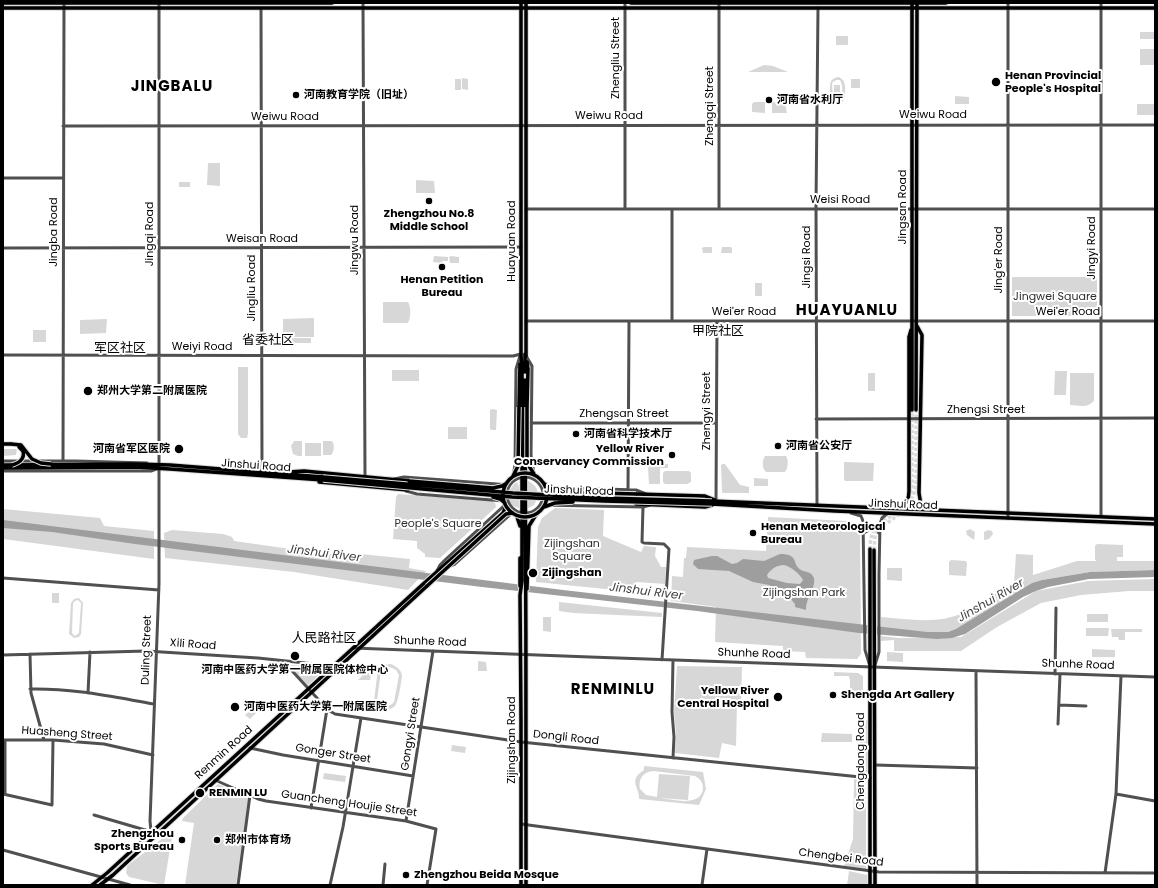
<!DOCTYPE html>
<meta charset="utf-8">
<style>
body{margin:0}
#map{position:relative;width:1158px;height:888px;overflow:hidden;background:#fff;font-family:Poppins,sans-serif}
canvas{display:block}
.frame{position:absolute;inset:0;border:4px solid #000;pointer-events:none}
</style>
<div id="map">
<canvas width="1158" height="888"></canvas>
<div class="frame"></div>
</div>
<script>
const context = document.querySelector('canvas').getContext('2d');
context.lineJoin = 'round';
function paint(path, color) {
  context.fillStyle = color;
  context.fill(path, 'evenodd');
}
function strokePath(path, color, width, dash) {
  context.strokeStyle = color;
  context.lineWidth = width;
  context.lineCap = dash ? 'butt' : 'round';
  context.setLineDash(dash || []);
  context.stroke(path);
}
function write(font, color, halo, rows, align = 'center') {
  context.font = font + ' Poppins,"Noto Sans SC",sans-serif';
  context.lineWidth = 4;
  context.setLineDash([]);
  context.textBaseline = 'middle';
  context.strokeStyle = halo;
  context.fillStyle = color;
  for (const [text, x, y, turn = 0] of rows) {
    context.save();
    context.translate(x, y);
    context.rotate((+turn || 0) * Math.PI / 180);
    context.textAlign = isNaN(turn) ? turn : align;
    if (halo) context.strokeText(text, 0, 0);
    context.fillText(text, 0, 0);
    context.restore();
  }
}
const green = new Path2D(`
 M1140,32H1155V39H1140Z
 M836,36H848V45H836Z
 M1140,49H1155V65H1140Z
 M764,65L773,66L788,72H748Z
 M839,77C847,81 845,89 845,96C845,104 833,108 830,100C829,97 830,93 830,90C830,83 830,78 839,77ZM836,80H840C843,85 843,96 841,101L837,103L833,101L832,83Z
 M462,78L468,79V90L462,89Z
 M455,79H461V90H455Z
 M851,79H860V88H851Z
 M834,85H840V97H834Z
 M955,96L969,97V104H955Z
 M754,102H765V113L752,112V104Z
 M772,102L785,103L787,113H772Z
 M1137,104H1155V115H1137Z
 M208,163H220V186L207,185Z
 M416,180L434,181L435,193H416Z
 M179,182H190V187H179Z
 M704,247H712V253H703L702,248Z
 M722,247H731L732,248V253H721Z
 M434,256L448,257V261H443L441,263L433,262Z
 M451,256L459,257V263H450L449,257Z
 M1012,277H1097V316H1012Z
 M755,283H762V296H755Z
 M383,302H408C411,307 411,317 408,323H383Z
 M314,318V337H283V319Z
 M107,319L106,333L80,334V320Z
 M33,330H46V342H33Z
 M285,338H311V343H285Z
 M238,367H248V434L247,438H241L238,434Z
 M392,370H419V381H392Z
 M1055,371H1067L1066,395H1054Z
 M868,373H875V391H868Z
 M1070,373H1094V401C1086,409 1079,405 1070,405Z
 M492,409L497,410L496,430H492L490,429V410Z
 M448,427H467V439H448Z
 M294,441H302V456H298L293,454L291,446Z
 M323,441H332C335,445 334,452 331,455H323Z
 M305,443H321V456H305Z
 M3,449H16L17,450L16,455L3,456Z
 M765,456H786C789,460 788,468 785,472H766C762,469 762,460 765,456Z
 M654,458H663V464H668V468H660V484H649L648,468L652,459Z
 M844,462L874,463L873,481H845L844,479Z
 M723,464H725L740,485L749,487V493H723L722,492L721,465Z
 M665,471H689L691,473V482L687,484H665L663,482V473Z
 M754,478L768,479V486H754Z
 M526,480C538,485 541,493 534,505L527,509Z
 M517,482L519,487V508C504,505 507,488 517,482Z
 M398,494L492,501L495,503L496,507L440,558L425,557V554L417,548V541L393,539L396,497Z
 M555,508L604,510L603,536L641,552L644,546L656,547L655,556L661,567H666L665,584L636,582L635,592L536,582L538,527L542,518Z
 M3,509L100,518L104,526L154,531V559L3,539Z
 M768,517L847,521L856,523L860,527L861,654L857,659L806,658L805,652L783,651V646L715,642L716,607L671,601L672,576L683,577L684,558H686L687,547L766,551Z
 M970,529L975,532L974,540L967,535L966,531Z
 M172,530L223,534L232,537L234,541L305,551L340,555L341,552L410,559L409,568L426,571L408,590L294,572L165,558L164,533Z
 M988,530L992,531L993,534L989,539L984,540V532Z
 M1097,544L1123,545V557H1117V561H1155V570L1090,572L1042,580L1032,583L967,624C963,626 960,628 956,630C935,637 903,629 881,627V617C907,619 940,625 964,612L1014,583L1016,554L1033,555V575L1077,561H1096L1095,559V546Z
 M951,560L966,561L967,563L966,576L949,575V562Z
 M887,568H902V581L887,580Z
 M1155,579V591H1129L1081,595L1041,603L997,627L961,651H894V640L881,641V636L899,638L961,637L1036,591L1088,581Z
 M52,593H59V603H52Z
 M79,598L83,603L81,634L79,637L74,638L69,634L71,603L74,599ZM78,600L81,603L79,633L75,636L72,633L73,603L75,601Z
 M559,602L662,613V617L573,613L559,611Z
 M1087,614H1108V622H1087Z
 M543,617H551V632L543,631Z
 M1086,628H1109L1108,636H1086Z
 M1111,629H1142V632H1125V640H1119L1118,637H1112Z
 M1092,649L1115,650V657H1092Z
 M887,652L903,653V662L887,661Z
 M478,661L486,662L487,671H478Z
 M391,664C395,666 401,669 402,675C402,679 398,703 395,706C388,713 378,708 374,701L378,669L384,665ZM390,667L396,670L399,675L394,702C388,709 381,707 377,700L381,671L385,668Z
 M288,665L328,667L307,686Z
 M677,666L742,667L741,703H737L736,746L722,743L719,758L675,753L676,734L674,713Z
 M370,668L372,670L370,680H358Z
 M834,672L858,673L863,676V698H850V679L849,678V676H834Z
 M252,709L256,710V713L250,719L245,715Z
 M860,720H868L867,774L857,773V760H859Z
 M822,733L852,734V742H821Z
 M452,745L466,747L465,753L451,751Z
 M644,766L703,772L706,789L699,805L639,799C640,787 627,781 644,770ZM653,771L695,776C700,779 703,782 703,788C702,808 671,799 659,798L688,800L690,776L659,774L657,797L646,795L640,789C638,779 643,772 653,771Z
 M324,773L346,776L345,782L323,779Z
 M854,779L866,781V869L844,866L853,839Z
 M218,784L247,797L249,800L236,885H185L194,823L182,821L183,818Z
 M168,834L172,837L164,885L129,877L126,873L127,866Z
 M849,871L867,875V885H847Z`);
const water = new Path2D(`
 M3,520L563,590L927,632H948L956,629L1032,583L1042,580L1090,572L1155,570V577L1089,579L1048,587L1036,591L1023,597L965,634L952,638L937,639L859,633L697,611L482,587L135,544L52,532L3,528Z
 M780,554C800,554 791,564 801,570C807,573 811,571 814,578C816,589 805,599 806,610L795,607V604L790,598L769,585L753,582L729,571L698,569L693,564L694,560L712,556H717L732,564L737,563L743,559L764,561ZM784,565C790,566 801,575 803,580L800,584L787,583L768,578L767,575C771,569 777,565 784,565Z`);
const majorTunnel = new Path2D(`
 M870,549C870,543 871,534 875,528C879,523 883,521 888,518C899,510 909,499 912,486V410
 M874,550L875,537L878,530L898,515L912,499L916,486V410`);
const minor = new Path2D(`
 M363,3L365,477
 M625,3V209
 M719,3V209
 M1101,3V516
 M261,8L262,471
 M63,126L1155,125
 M3,178H63
 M526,209H1155
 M672,209V321
 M3,248L521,247
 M526,321H1155
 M525,354L532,366L531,455L535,480
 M3,355L513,356L521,354
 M816,419L1155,418
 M531,423H716
 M3,461H76L147,463
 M63,461L64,3
 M159,465V3
 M3,471H151L159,468V584L150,821L151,831
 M507 495a18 18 0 1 1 36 0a18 18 0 1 1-36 0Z
 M394,479L404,477L510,485
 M512,482L515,465L516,369L520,356
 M542,487L636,490L646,494
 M628,490L629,321
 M406,491L417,494L504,501
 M716,501L717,321
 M540,505L643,507L650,505
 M817,505L816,205L818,8
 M643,507L642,542L644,543L664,544L669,549L662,660
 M851,513L861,516L863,521L865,650L869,663
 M1008,518V3
 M864,533L872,528L877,529L879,533
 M450,566L455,564L511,514
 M437,571L440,565L446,559L507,503
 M3,578L159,590
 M353,648L590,657L1155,677
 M30,654L31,693L44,740
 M3,655L146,651L258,658L333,666
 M673,660L672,712L674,737L673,758
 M283,661L328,710L335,714L521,742L870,778
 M875,665L879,652V574L880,524L882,518L888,513
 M976,671L977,885
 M1055,674L1056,608
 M30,689C72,688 113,697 154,704
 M88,693L90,652
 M1059,705L1086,706
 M1058,724L1060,674
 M3,740H53L104,744L153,755
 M250,748L283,755L413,776
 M875,765L977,768
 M215,780L258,799L266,801L406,821L436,829L427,885
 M3,794L52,805L53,740
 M5,794V740
 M1116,794L1155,801
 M311,808L327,709
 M94,815L152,832
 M406,821L433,651
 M521,824L879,872L1155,873
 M3,850L130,885
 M1105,873L1116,794L1121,676
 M238,885L250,795
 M330,885L343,827L361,718
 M383,885L385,864
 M702,885L707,849`);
const major = new Path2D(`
 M3,3H332
 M631,3H946
 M912,3V410
 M3,8H1155
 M917,326L922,335L919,493L921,505L924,509
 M521,356V3
 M526,356V3
 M527,362L528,369L527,407
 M525,372V354
 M525,380C525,548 527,717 526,885
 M519,407L520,364
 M916,410L917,3
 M3,444H11
 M3,465L135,464L170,465L323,477
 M3,468L135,467L170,469L323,480
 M289,472L304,471L409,481
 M319,482L408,490
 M636,494L705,496L715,500
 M712,501L1155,519
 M636,504L705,507L712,505
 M712,504L835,511L1155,524
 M901,508C907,504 909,499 909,491V337L911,330
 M516,514L520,526
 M870,549V885
 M874,550L875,885
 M520,558V586
 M527,589L529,526L537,513
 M92,885L107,873L422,585L503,513L506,506
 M100,885L113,875L427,586
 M521,885V719L520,595L522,581V370L521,354`);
const majorBridge = new Path2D(`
 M527,407V458L529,466L534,474
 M11,444L21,445L32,459L41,463L51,464
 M12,465C19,463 25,459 23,451L19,447
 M503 495a22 22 0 1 1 44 0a22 22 0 1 1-44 0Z
 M513,476L518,466L519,407
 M323,477L513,493L604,498L712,501
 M323,480L512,497L604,501L712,504
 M409,481L493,488L502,486L507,483
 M545,484L555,490L566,492L636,494
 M493,497L500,499L505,503
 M544,507L555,503L573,502
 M427,586L506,514L513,513`);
const markers = [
 [996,82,5,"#000"],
 [296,95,4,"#000"],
 [769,100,4,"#000"],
 [429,201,4,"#000"],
 [442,267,4,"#000"],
 [88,391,5,"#000"],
 [576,434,4,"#000"],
 [778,446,4,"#000"],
 [179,449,5,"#000"],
 [672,455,4,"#000"],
 [753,533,4,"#000"],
 [533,573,5,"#000"],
 [295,656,5,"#000"],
 [833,695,4,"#000"],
 [778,697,5,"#000"],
 [235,707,5,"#000"],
 [200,793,5,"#000"],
 [182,840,4,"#000"],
 [217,840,4,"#000"],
 [406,875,4,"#000"]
];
const streetNames = [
 ["Zhengliu Street",616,58,-90],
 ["Zhengqi Street",710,106,-90],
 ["Weiwu Road",933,115],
 ["Weiwu Road",609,116],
 ["Weiwu Road",285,117],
 ["Weisi Road",840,200],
 ["Jingsan Road",903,207,-90],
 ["Jingba Road",54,232,-90],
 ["Jingqi Road",150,234,-90],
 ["Weisan Road",262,239],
 ["Jingwu Road",355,240,-90],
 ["Huayuan Road",512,241,-90],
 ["Jingyi Road",1092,248,-90],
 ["Jingsi Road",807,257,-90],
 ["Jing'er Road",999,260,-90],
 ["Jingliu Road",252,288,-90],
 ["Wei'er Road",744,312],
 ["Wei'er Road",1068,312],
 ["Weiyi Road",202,347],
 ["Zhengsi Street",986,410],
 ["Zhengyi Street",707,411,-90],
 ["Zhengsan Street",624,414],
 ["Jinshui Road",256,466,4],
 ["Jinshui Road",579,491,2],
 ["Jinshui Road",903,505,2],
 ["Shunhe Road",430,642,2],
 ["Xili Road",193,645,4],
 ["Duling Street",147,650,-88],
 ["Shunhe Road",754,654,2],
 ["Shunhe Road",1078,665,2],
 ["Huasheng Street",67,734,4],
 ["Gongyi Street",411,734,-81],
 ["Dongli Road",566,738,6],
 ["Zijingshan Road",512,740,-90],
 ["Renmin Road",224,753,-42],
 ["Gonger Street",333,754,9],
 ["Chengdong Road",861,761,-90],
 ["Guancheng Houjie Street",349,804,8],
 ["Chengbei Road",841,858,7]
];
const poiNames = [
 ["Henan Provincial",1005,76],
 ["People's Hospital",1005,89],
 ["河南教育学院（旧址）",304,95],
 ["河南省水利厅",777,100],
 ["Zhengzhou No.8",429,214,"center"],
 ["Middle School",429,227,"center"],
 ["Henan Petition",442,280,"center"],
 ["Bureau",442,293,"center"],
 ["郑州大学第二附属医院",97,391],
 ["河南省科学技术厅",584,434],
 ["河南省公安厅",786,446],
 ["河南省军区医院",170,449,"right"],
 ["Yellow River",664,449,"right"],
 ["Conservancy Commission",664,462,"right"],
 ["Henan Meteorological",761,527],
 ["Bureau",761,540],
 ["Zijingshan",542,573],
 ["河南中医药大学第一附属医院体检中心",295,670,"center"],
 ["Yellow River",769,691,"right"],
 ["Central Hospital",769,704,"right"],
 ["Shengda Art Gallery",841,695],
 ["河南中医药大学第一附属医院",244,707],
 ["RENMIN LU",209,793],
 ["Zhengzhou",174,834,"right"],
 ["Sports Bureau",174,847,"right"],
 ["郑州市体育场",225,840],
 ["Zhengzhou Beida Mosque",414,875]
];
const parkNames = [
 ["Jingwei Square",1055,297],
 ["People's Square",438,524],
 ["Zijingshan",572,544],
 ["Square",572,557],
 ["Zijingshan Park",804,593]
];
const waterNames = [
 ["Jinshui River",324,554,7],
 ["Jinshui River",646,592,7],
 ["Jinshui River",991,601,-30]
];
const quarterNames = [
 ["甲院社区",718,332],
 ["省委社区",268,341],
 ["军区社区",120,349],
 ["人民路社区",324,639]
];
const districtNames = [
 ["JINGBALU",172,87],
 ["HUAYUANLU",847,311],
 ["RENMINLU",613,690]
];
paint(green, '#d7d7d7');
paint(water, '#9e9e9e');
strokePath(majorTunnel, '#d9d9d9', 3.5, [3.5, 2]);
strokePath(major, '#dbdbdb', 5.5);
strokePath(minor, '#505050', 3);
strokePath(major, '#000', 3.5);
strokePath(majorBridge, '#dbdbdb', 5.5, []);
strokePath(majorBridge, '#000', 3.5);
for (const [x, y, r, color] of markers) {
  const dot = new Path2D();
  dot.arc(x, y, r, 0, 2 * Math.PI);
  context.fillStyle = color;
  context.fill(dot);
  strokePath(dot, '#fff', 1.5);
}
write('11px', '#000', '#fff', streetNames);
write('bold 11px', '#000', '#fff', poiNames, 'left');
write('11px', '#2e2e2e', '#fff', parkNames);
write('italic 12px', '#3f3f3f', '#fff', waterNames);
write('13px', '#000', '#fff', quarterNames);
context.letterSpacing = '1px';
write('bold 15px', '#000', '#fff', districtNames);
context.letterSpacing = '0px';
</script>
